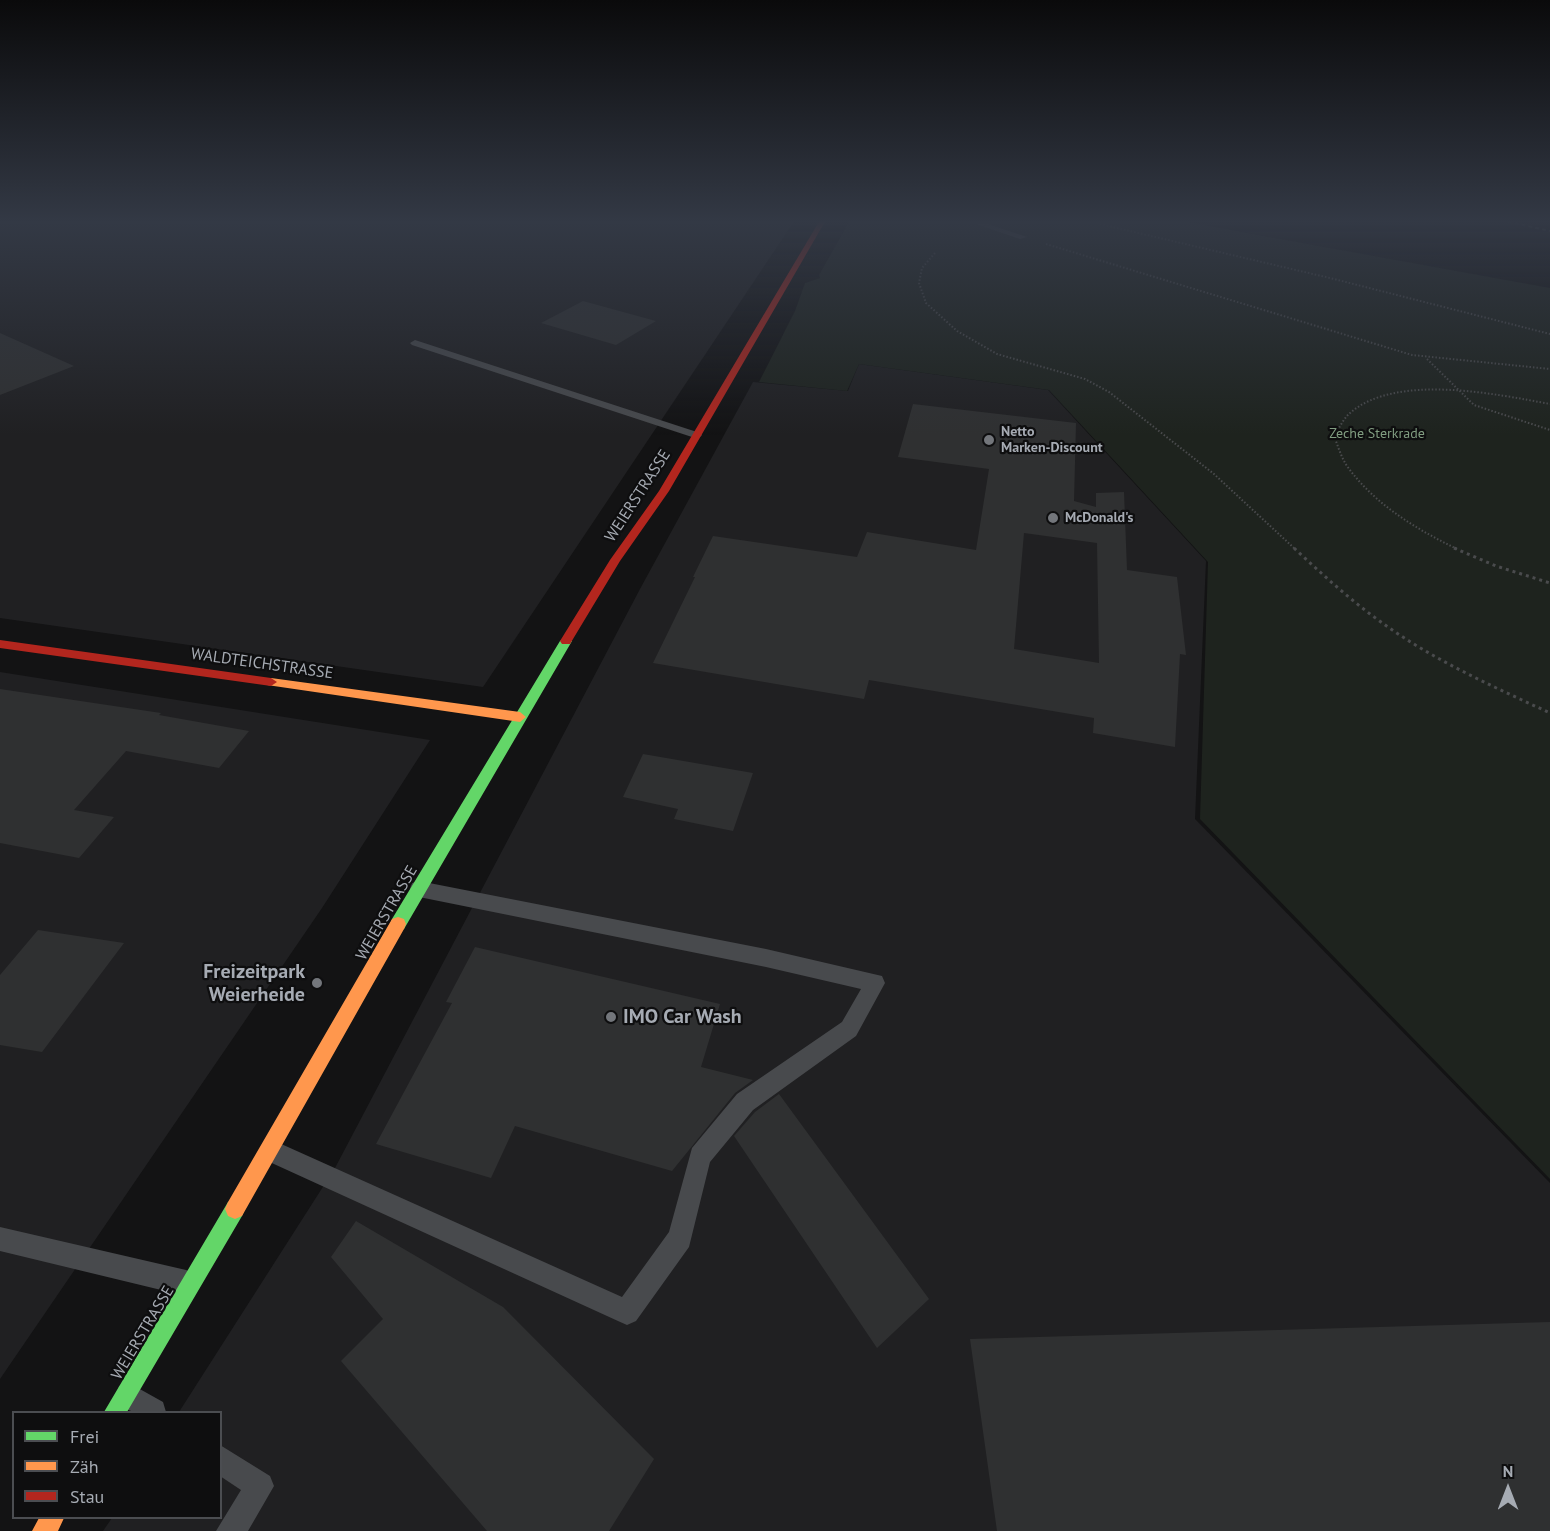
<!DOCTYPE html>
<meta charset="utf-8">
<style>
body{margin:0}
#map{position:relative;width:1550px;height:1531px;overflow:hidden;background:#131314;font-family:"PT Sans",sans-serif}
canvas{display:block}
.legend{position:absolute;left:12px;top:1411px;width:210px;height:108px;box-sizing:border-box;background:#0e0e0f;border:2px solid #4b4d51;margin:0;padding:8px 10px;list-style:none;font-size:18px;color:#a6abb3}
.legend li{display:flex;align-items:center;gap:12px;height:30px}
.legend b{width:30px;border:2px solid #4b4d51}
.north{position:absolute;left:1478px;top:1459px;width:60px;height:60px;-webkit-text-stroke:4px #0e0e0f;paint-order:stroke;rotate:0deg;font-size:16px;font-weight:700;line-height:24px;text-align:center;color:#a6abb3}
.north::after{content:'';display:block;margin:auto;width:21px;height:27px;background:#a6abb3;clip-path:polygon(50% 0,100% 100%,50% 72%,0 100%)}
</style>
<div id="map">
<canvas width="1550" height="1531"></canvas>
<ul class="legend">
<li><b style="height:8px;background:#63d668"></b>Frei</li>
<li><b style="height:8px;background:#ff974d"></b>Zäh</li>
<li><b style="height:8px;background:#b3261e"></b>Stau</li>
</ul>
<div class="north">N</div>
</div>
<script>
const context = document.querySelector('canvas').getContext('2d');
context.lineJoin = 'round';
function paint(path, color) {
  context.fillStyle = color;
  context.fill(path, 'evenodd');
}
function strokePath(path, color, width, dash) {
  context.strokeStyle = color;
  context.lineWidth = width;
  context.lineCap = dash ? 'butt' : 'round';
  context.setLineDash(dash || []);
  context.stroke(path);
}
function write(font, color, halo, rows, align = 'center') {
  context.font = font + ' "PT Sans",sans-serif';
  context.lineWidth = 4.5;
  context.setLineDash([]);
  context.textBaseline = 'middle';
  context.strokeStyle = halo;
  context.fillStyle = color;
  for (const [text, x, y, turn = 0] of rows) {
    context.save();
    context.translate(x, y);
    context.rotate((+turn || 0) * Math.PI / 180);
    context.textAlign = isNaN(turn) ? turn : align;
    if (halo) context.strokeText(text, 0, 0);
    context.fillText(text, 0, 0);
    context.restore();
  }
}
const built = new Path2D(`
 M0,220H795L483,687L0,618Z
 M859,364L1048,390L1206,561L1195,819L1550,1183V1531H103L112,1518H220V1412H179L335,1168L640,589L753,382L848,391Z
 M0,672L430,740L322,908L0,1379Z`);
const green = new Path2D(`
 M850,220H1176L1550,288V1179L1200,819L1208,562L1049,390L859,364L847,391L759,382L795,311L805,283L820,278L819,275Z`);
const building = new Path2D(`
 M583,301L656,321L616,345L541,323Z
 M0,333L74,366L0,395Z
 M913,404L1076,423L1074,501L1096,507V493L1124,492L1127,570L1177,577L1186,655L1180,654L1175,747L1093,733L1094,718L869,680L864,699L653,663L695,577H693L713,536L857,557L867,532L976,550L989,469L898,457ZM1024,533L1097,543L1099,663L1014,649Z
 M0,689L161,713L159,715L249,731L219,768L126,751L74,810L114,817L79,858L0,843Z
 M643,754L753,773L733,831L674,819L678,809L623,797Z
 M38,930L124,943L42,1052L0,1045V975Z
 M475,947L720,1004L701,1067L753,1080L735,1093L672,1171L515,1126L491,1178L376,1144L452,1003L446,1002Z
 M779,1094L929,1299L877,1348L734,1136L755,1112Z
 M356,1221L503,1307L654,1459L609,1531H487L341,1361L383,1319L331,1257Z
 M1550,1322V1531H997L970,1339Z`);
const pathFar1 = new Path2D(`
 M1083,220L1330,278L1550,334
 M1046,244L1412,355L1550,369
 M935,253L922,268L919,283L926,303L957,331L997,354L1085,379L1109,392L1214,474L1295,549
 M1427,359L1474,405L1550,430
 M1457,549C1416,529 1374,504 1347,466C1341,457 1338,446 1334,436C1339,429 1343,419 1350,413C1396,373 1496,394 1550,404`);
const path = new Path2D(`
 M1294,548C1322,574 1350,600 1381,622C1433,660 1492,686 1550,713
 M1454,548L1496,566L1550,583`);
const lane = new Path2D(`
 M964,220H976L1027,237L1020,239Z
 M415,340L700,433L702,435L700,437H692L412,345L410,343Z
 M419,881L766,949L882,976L885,983L856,1036L753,1110L710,1162L689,1247L636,1321L627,1325L618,1321L263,1159L260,1151L263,1143L271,1140L279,1143L622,1297L669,1232L692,1148L737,1094L842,1022L861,989L766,967L419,897L412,895L410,889L412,883Z
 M0,1227L186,1270L195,1274L199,1283L195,1292L186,1296L0,1251Z
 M129,1383L163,1402L166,1412C146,1412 125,1418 116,1396L119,1386Z
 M220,1445L270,1476L274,1486L248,1531H216L241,1490L220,1476Z`);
const fast = new Path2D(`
 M566,637L572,641L404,929L398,931L392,929L390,924L392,919L560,641Z
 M235,1199L242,1202L245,1209L242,1216L127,1412H104L228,1202Z`);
const slow = new Path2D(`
 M271,678L520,712L526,717L520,722L267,685L265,682L267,679Z
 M398,917L404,919L406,924L404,929L242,1216L235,1219L228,1216L225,1209L228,1202L392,919Z
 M39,1518H64L58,1531H32Z`);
const jam = new Path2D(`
 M820,220H826L669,491L620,561L570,644H562L560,641L610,560L659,491Z
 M0,640L271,678L277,682L271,686L0,648Z`);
const rail = new Path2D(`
 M1501,220L1550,231`);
const markers = [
 [989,440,6,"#73767b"],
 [1053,518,6,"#73767b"],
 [317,983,6,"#73767b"],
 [611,1017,6,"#73767b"]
];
const farPoinames = [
 ["Netto",1001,432],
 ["Marken-Discount",1001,448],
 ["McDonald's",1065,518]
];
const farParknames = [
 ["Zeche Sterkrade",1377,434]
];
const streetNames = [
 ["WEIERSTRASSE",638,496,-57],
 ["WALDTEICHSTRASSE",262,664,8],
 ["WEIERSTRASSE",387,913,-60],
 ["WEIERSTRASSE",143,1333,-59]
];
const nearPoinames = [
 ["Freizeitpark",305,972],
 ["Weierheide",305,995],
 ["IMO Car Wash",623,1017,"left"]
];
paint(built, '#202022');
paint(green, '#1e231e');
paint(building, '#2f3031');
strokePath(pathFar1, '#4a4b4d', 2, [1.5, 2]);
strokePath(path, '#4a4b4d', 3, [3, 4]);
paint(lane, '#484a4d');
paint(fast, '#63d668');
paint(slow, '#ff974d');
paint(jam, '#b3261e');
strokePath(rail, '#494a4c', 2, [4, 3]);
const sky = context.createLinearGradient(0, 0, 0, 435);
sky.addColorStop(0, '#0a0a0b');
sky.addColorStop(0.51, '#333945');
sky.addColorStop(1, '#33394500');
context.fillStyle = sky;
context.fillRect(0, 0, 1550, 435);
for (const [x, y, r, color] of markers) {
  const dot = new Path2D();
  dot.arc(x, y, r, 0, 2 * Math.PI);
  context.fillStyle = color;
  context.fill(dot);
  strokePath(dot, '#0e0e0f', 2);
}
write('bold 14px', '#a6abb3', '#0e0e0f', farPoinames, 'left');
write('14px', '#809c80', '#0e0e0f', farParknames);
write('16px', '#a6abb3', '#0e0e0f', streetNames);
write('bold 20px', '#a6abb3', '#0e0e0f', nearPoinames, 'right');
</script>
